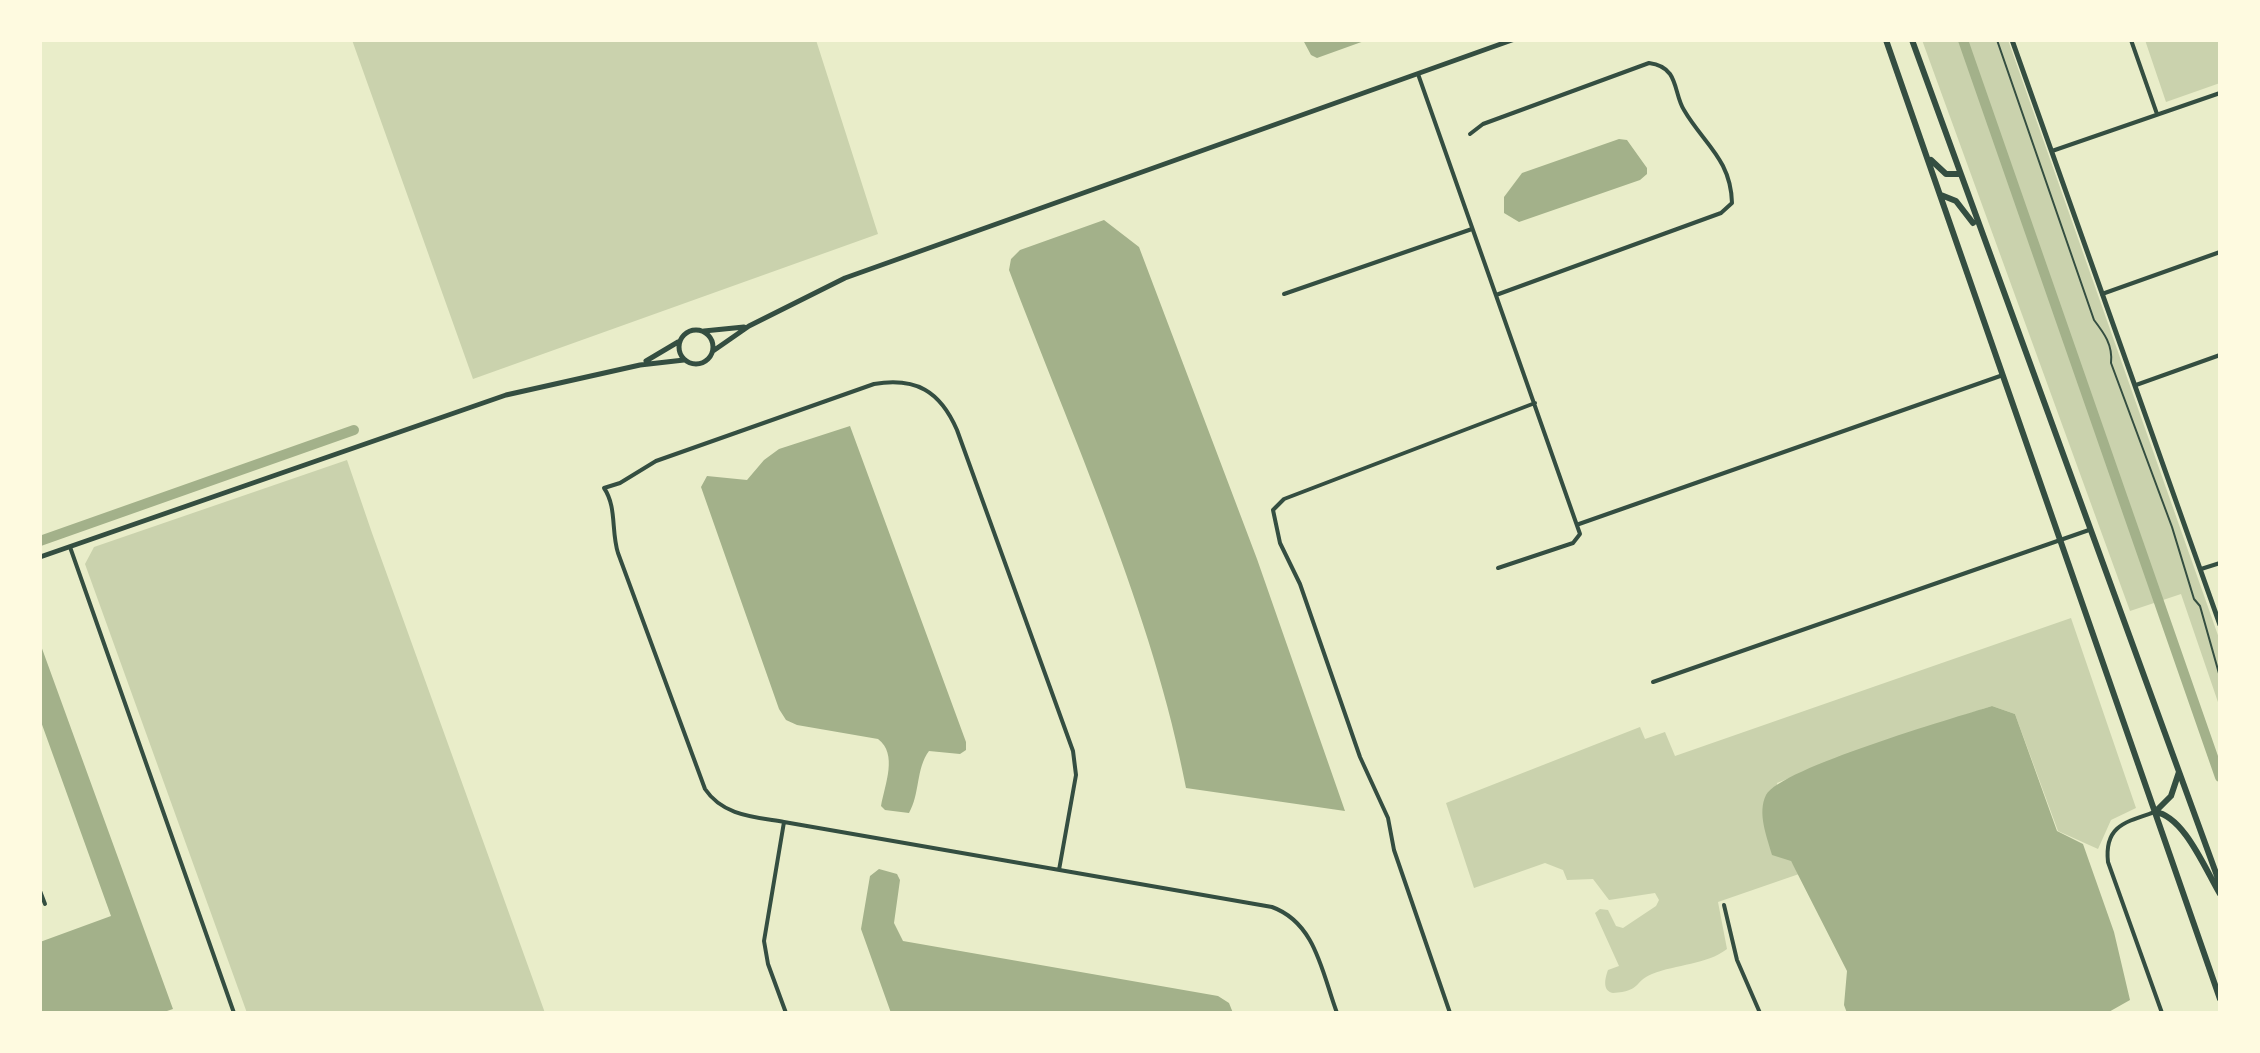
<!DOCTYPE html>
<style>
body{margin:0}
#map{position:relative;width:2260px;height:1053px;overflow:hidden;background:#e9edc9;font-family:"Nunito Sans",sans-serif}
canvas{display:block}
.frame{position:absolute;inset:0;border:42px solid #fefae0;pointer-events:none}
</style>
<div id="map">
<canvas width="2260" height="1053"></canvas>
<div class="frame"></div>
</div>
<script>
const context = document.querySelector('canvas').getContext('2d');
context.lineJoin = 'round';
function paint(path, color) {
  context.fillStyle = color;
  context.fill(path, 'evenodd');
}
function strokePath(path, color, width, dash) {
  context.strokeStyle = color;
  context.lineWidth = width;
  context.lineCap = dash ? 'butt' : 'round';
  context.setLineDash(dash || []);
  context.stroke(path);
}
const green = new Path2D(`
 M352,40H816L878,234L473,379Z
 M1922,40H2008L2220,641V708L2181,594L2130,611Z
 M2145,40H2220V83L2166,102Z
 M347,460L372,533L545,1013H247L85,564L94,547Z
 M2071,618L2136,808L2111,820L2098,849L2058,831L2015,714L1992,706L1857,751L1777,783L1791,861L1799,874L1718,902L1727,949C1706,965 1677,964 1652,974C1633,982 1642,991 1613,993C1602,991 1605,978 1608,970L1619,966L1595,913L1600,909L1608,910L1616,926L1623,928L1656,906L1659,900L1655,893L1609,900L1593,879L1567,880L1563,870L1545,863L1474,888L1446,803L1640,727L1645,739L1665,732L1675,756Z`);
const water = new Path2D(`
 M1303,40H1367L1317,58L1311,55Z
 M1619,139L1627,140L1647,168V174L1640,180L1519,222L1504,213V197L1522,173Z
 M1104,220L1139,247L1257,559L1345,811L1186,788C1154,616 1071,434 1009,270L1011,259L1020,250Z
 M850,426L966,742V750L960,754L929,751C916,768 920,794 909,813L885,810L881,806C885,784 898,754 878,739L797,725L786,720L779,709L701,487L707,476L747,480L764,460L779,449Z
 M40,643L173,1009L161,1013H40V942L111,916L40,719Z
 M1992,706L2015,714L2057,831L2083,844L2114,932L2130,1000L2107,1013H1847L1844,1005L1847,971L1791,861L1772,855C1767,837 1757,813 1766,795C1781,768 1954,718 1992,706Z
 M879,869L897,874L900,880L894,923L903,941L1218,996L1229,1003L1233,1013H891L861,929L870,876Z`);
const canal = new Path2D(`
 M1963,40L2220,777
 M40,541L354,430`);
const path = new Path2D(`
 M1997,40L2094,320C2104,333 2113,345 2111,363L2172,527L2194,599L2200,606L2220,677`);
const minor = new Path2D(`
 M2131,40L2157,114
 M1418,74L1580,534L1573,543L1498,568
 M1470,134L1483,124L1649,63C1657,64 1665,67 1670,74C1677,84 1677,99 1684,110C1703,143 1731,159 1732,203L1721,213L1496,295
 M2052,151L2220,93
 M1284,294L1472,229
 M2102,294L2220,252
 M2136,385L2220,355
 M1579,524L2003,375
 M70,547L234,1013
 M2201,569L2220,563
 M1653,682L2089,530
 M2155,812C2125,822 2104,826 2108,862L2162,1013
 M784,822L764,941L768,964L786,1013
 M1059,870L1076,775L1073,751L957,430C940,391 916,377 874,384L656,461L620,483L604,488C617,507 611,531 618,553L705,789C723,816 755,817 784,822L1272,907C1316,923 1322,973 1337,1013
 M40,891L45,904
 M1724,905L1737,960L1760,1013
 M1450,1013L1394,850L1388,818L1360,757L1300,584L1280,543L1273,510L1284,499L1535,403`);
const tertiary = new Path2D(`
 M2012,40L2220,625
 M679 347a17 17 0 1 1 34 0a17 17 0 1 1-34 0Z
 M704,331L744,327
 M713,351L749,326L845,278L1512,40
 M646,361L678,342
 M40,557L506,395L640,365L684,360`);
const primary = new Path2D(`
 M1886,40L2220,999
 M1912,40L2220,884
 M1931,160L1946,174H1959
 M1941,195L1956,201L1973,223
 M2155,812C2184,816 2205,869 2220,894
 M2155,812L2171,796L2179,772`);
paint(green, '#cad2ad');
paint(water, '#a3b18a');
strokePath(canal, '#a3b18a', 10);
strokePath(path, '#344e41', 2);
strokePath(minor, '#344e41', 4);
strokePath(tertiary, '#344e41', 5);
strokePath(primary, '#344e41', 6);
</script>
